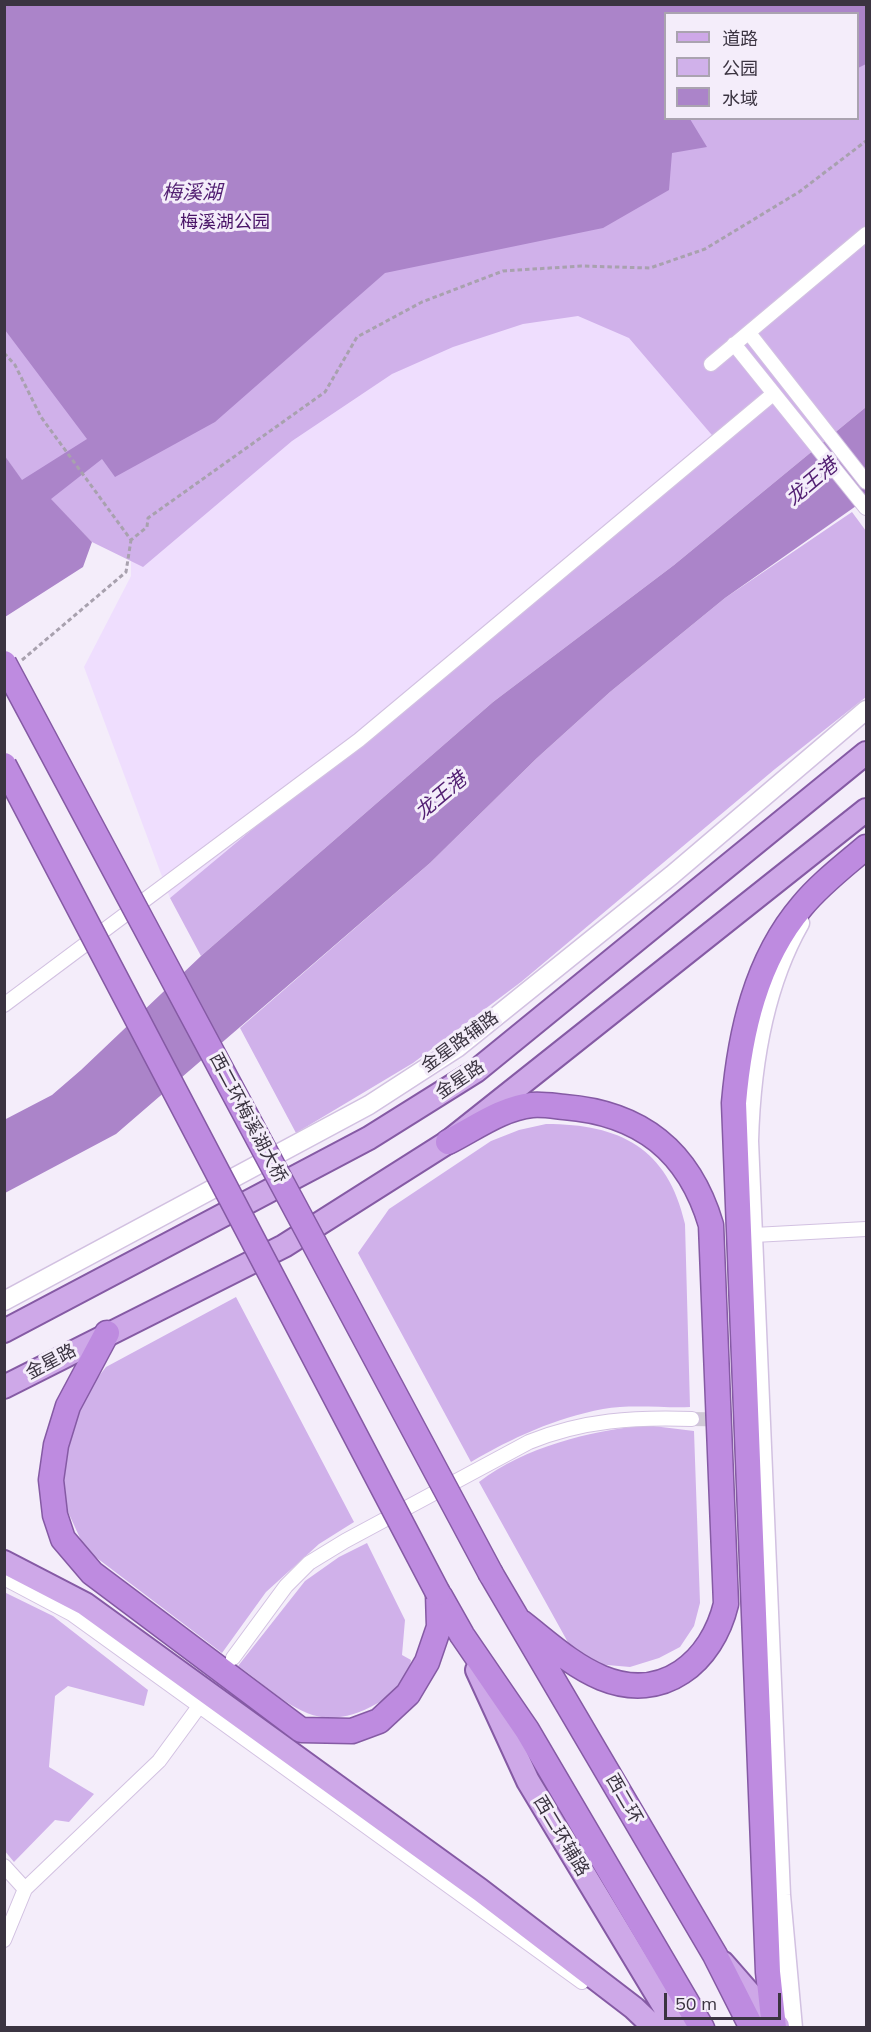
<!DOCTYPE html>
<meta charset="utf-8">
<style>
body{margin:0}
#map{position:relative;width:871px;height:2032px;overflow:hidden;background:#f4edfa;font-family:Mulish,"Noto Sans SC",sans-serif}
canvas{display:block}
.frame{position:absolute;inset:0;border:6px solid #3b3441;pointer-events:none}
.legend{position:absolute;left:664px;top:12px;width:195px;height:108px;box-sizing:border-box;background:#f4edfa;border:2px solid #aaa3b0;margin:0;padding:8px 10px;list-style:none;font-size:18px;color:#3b3441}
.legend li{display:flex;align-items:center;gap:12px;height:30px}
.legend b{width:30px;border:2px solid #aaa3b0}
.scale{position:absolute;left:664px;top:1993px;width:117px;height:27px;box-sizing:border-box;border:3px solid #3b3441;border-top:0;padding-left:8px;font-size:18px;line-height:21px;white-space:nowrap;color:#3b3441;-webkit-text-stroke:4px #f4edfa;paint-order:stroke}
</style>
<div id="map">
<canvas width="871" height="2032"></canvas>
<div class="frame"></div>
<ul class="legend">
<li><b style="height:8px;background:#cea8e8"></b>道路</li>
<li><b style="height:16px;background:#d0b1ea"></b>公园</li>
<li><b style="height:16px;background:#ab84c9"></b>水域</li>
</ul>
<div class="scale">50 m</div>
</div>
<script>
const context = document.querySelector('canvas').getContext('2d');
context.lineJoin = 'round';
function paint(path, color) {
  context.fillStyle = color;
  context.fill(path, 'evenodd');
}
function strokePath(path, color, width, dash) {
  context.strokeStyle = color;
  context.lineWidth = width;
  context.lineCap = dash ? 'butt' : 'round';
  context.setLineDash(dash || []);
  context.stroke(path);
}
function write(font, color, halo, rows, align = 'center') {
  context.font = font + ' Mulish,"Noto Sans SC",sans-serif';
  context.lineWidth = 6;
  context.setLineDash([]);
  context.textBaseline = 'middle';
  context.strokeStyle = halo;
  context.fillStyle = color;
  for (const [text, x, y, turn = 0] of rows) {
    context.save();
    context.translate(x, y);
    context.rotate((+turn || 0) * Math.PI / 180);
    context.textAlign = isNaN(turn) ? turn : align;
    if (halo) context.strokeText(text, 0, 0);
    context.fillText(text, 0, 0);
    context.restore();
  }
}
const built = new Path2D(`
 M581,266L717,441L170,898L84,667L131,576V540L424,322Z`);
const green = new Path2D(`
 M4,5H866V407L674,565L493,702L201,956L170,898L717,441L629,338L578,316L523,324L453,347L392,374L292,441L143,567L92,542L51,500L21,480L5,456ZM666,14H858V118H666Z
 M852,512L866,531V697L775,769L521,982L413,1063L296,1133L240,1028L430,863L537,758L610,692L725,598Z
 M546,1124C620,1124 668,1148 685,1224L690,1407C662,1408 630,1404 603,1409C555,1418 512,1438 471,1462L358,1253L389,1209L491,1141L519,1130Z
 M236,1297L354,1522L319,1544L266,1592L222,1653L85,1549L58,1490L74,1408L106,1367Z
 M645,1425L694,1431L700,1603L694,1626L680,1647L659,1658L630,1667L596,1664L570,1646L479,1482C526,1446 588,1432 645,1425Z
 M367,1543L405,1620L402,1655L411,1660C409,1679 394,1693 378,1703C315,1739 289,1702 238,1666L305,1581L339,1557Z
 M4,1592L53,1616L148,1690L144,1706L68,1686L55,1696L49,1767L94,1794L69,1822L55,1820L14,1862L4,1850Z`);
const water = new Path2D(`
 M5,4L866,5V64L858,68V14H666V118L690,119L707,147L672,153L669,190L603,228L385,273L215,422L115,477L102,459L51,499L92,542L83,567L5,617V456L22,480L87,439L5,330Z
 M866,407V499L725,598L610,692L537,758L430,863L116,1134L5,1193L4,1120L52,1095L81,1070L201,956L493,702L674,565Z`);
const minorTunnel = new Path2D(`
 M692,1419L748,1420`);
const path = new Path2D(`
 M4,353L15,365L41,417L131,540L147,527L148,518L325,392L357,337L422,302L503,271L581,266L650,268L705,249L799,192L866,141
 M22,660L126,572L131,540`);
const minor = new Path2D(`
 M749,333L866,482
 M734,344L866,508
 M711,364L866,234
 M4,1005L359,740L773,394
 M754,1235L866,1229
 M4,1578L72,1614L582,1982
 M233,1658L286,1586L309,1563L345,1541L529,1442C583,1420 635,1417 692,1419
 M4,1866L25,1889
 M4,1940L25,1889L159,1761L203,1701`);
const tertiary = new Path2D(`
 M4,1301L369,1105L457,1048L672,875L866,710
 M793,2028L781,1895L749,1141C751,1067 763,988 800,923`);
const primary = new Path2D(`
 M4,1331L369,1138L476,1071L866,753
 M4,1387L284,1246L448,1142L866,810
 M4,1562L85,1604L480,1890L634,2008L655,2028
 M477,1670L528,1781L677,2028
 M723,1963L778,2026`);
const trunk = new Path2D(`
 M448,1142C474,1129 502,1108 532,1105C542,1104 554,1106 564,1107C641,1113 689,1151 711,1225L726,1604C712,1662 663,1703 602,1678C571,1665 547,1642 521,1622
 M107,1333L68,1406L56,1445L51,1480L55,1515L63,1539L92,1573L301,1730L352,1731L379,1721L408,1694L427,1662L439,1627L438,1593
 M491,1574L715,1955L752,2028
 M440,1596L462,1635L527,1730L702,2028
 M774,2028L768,1972L734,1103C740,1033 756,960 802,906C820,884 845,865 866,847`);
const trunkBridge = new Path2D(`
 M4,663L491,1574
 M4,765L438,1593`);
const parkNames = [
 ["梅溪湖公园",225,223]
];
const streetNames = [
 ["金星路辅路",460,1042,-36],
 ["金星路",460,1080,-34],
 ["西二环梅溪湖大桥",248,1118,62],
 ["金星路",51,1362,-28],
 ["西二环",624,1799,60],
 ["西二环辅路",561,1836,59]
];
const waterNames = [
 ["梅溪湖",192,193],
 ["龙王港",812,482,-40],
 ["龙王港",441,796,-40]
];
paint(built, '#efdefe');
paint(green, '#d0b1ea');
paint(water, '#ab84c9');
strokePath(minorTunnel, '#cfc8d5', 14, [14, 7]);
strokePath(minor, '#d2c1e1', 16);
strokePath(tertiary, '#d2c1e1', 21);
strokePath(primary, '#855aa4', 26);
strokePath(trunk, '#855aa4', 27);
strokePath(path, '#a8a1ae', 3, [4.5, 3]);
strokePath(minor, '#fff', 14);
strokePath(tertiary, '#fff', 18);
strokePath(primary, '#cea8e8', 22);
strokePath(trunk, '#be8be0', 24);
strokePath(trunkBridge, '#855aa4', 27, []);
strokePath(trunkBridge, '#be8be0', 24);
write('18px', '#491467', '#f4edfa', parkNames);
write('18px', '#3b3441', '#f4edfa', streetNames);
write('italic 20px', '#532073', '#f4edfa', waterNames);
</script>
